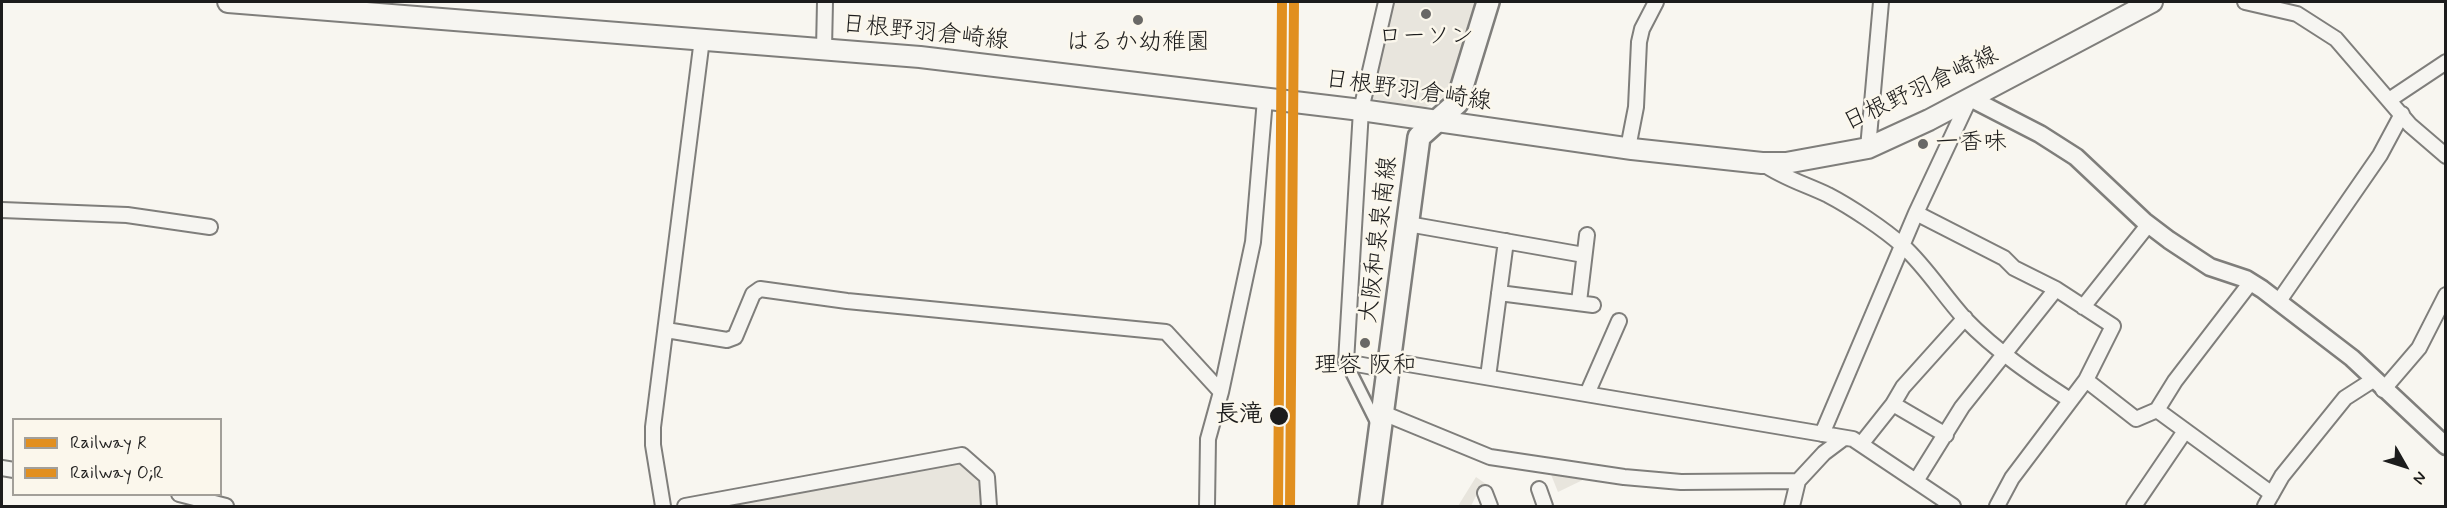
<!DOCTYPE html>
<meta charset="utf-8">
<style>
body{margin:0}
#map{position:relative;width:2447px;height:508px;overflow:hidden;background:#f8f6f0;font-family:Mynerve,sans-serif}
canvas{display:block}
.frame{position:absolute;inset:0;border:3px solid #1c1c1c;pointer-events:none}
.legend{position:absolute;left:12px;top:418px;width:210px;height:78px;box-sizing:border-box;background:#fbf7ec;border:2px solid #a29f99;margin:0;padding:8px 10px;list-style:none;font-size:18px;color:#1c1c1c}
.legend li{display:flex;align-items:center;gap:12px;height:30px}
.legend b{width:30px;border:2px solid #a29f99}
.north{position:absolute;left:2375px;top:436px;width:60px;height:60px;-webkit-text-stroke:4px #fbf7ec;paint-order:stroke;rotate:129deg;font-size:16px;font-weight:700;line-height:24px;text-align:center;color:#1c1c1c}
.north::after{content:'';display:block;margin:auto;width:21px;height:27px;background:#1c1c1c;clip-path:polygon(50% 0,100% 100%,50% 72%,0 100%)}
</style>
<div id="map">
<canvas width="2447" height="508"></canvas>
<div class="frame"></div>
<ul class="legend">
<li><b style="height:8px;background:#e18f1f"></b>Railway R</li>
<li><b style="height:8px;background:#e18f1f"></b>Railway O;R</li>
</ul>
<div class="north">N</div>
</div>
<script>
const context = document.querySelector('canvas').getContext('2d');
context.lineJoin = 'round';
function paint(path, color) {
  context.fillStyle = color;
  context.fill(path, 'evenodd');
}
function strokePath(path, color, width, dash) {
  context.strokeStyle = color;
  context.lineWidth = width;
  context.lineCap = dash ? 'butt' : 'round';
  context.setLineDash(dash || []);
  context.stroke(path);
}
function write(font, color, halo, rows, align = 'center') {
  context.font = font + ' Mynerve,"Klee One",sans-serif';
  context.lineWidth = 5;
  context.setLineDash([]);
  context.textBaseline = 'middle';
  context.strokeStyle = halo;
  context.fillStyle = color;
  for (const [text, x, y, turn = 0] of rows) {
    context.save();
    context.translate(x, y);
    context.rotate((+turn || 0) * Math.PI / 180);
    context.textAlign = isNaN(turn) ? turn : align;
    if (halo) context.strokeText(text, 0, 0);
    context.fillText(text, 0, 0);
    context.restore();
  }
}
const built = new Path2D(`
 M1394,2H1475L1447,95L1423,109L1370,98Z
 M960,463L981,481L984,506H723Z
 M1550,472L1589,477L1558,492Z
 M1476,477L1489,486L1480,488L1471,506H1458Z`);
const pedestrian = new Path2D(`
 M1346,362L1378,426`);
const minor = new Path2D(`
 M1386,2L1361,110L1346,362L1389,370
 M2245,2L2297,14L2336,39L2410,125L2446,156
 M824,49L825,2
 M2389,100L2446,62
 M1628,148L1636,107L1639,42L1642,29L1656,2
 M1868,148L1881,2
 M1762,163C1783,178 1805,184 1828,195C1851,207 1884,229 1903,246C1927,268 1943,295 1965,319C1996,351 2033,376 2070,400
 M2,210L127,215L210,227
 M1916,213L2004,258L2014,268L2056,289L2113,326L2086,380L2012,478L1997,506
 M1408,224L1584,255
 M1499,293L1593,305
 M2279,301L2380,155L2402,114
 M1579,302L1587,235
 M2083,307L2148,225
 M666,330L727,340L735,337L753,294L760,289L847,301L1166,332L1221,392
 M1390,361L1853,439L1953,506
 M1488,377L1506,241
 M2086,380L2136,419L2157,410L2272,494
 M2383,390L2419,348L2446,295
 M1587,394L1619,321
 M1893,404L1946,435
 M2157,410L2175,381L2251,282
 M1383,413L1490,457L1624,477L1681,482L1798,481L1824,453L1844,438
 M1822,434L1916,213L1970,98
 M1862,443L1893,404L1903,387L1965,318
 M2,468L14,470
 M1916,481L1962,407L2056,289
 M1539,489L1545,506
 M1485,493L1490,506
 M179,494L226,506
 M663,506L653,445V427L702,39
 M685,506L962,455L987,477L989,506
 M1207,506L1208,439L1221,392L1253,242L1265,99
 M1792,506L1798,481
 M2134,506L2185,431
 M2265,506L2282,476L2345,398L2373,380`);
const tertiary = new Path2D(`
 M1970,98L2040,134L2076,157L2144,221L2169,240L2210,267L2246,279L2262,289L2352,358L2446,446`);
const secondary = new Path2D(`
 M228,2L920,57L1361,110L1632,149L1762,163H1786L1868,148L1929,120L2152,2`);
const primary = new Path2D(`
 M1370,506L1419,137L1457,103L1488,2`);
const rail1 = new Path2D(`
 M1278,506L1282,2`);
const rail2 = new Path2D(`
 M1290,506L1294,2`);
const markers = [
 [1426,14,6,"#696866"],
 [1138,20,6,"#696866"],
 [1923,144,6,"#696866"],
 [1365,343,6,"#696866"],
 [1279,416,10,"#1c1c1c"]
];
const streetNames = [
 ["日根野羽倉崎線",925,34,6],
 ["日根野羽倉崎線",1921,90,-25],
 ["日根野羽倉崎線",1408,92,8],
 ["大阪和泉泉南線",1380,240,-83]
];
const poiNames = [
 ["ローソン",1426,38],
 ["はるか幼稚園",1138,44],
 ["一香味",1935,144,"left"],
 ["理容 阪和",1365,367]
];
const stopNames = [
 ["長滝",1263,416]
];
paint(built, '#e8e5dd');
strokePath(pedestrian, '#7f7e7b', 15);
strokePath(minor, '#7f7e7b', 18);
strokePath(tertiary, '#7f7e7b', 21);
strokePath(secondary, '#7f7e7b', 24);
strokePath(primary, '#7f7e7b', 26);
strokePath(pedestrian, '#f6f5f1', 10);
strokePath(minor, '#f6f5f1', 14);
strokePath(tertiary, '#f6f5f1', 16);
strokePath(secondary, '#f6f5f1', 20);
strokePath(primary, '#f6f5f1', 21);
strokePath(rail1, '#e18f1f', 10);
strokePath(rail2, '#e18f1f', 10);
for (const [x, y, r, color] of markers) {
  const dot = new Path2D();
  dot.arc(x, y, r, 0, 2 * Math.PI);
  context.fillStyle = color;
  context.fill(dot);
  strokePath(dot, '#fbf7ec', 2);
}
write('24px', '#1c1c1c', '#fbf7ec', streetNames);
write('24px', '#1c1c1c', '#fbf7ec', poiNames);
write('bold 24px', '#1c1c1c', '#fbf7ec', stopNames, 'right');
</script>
